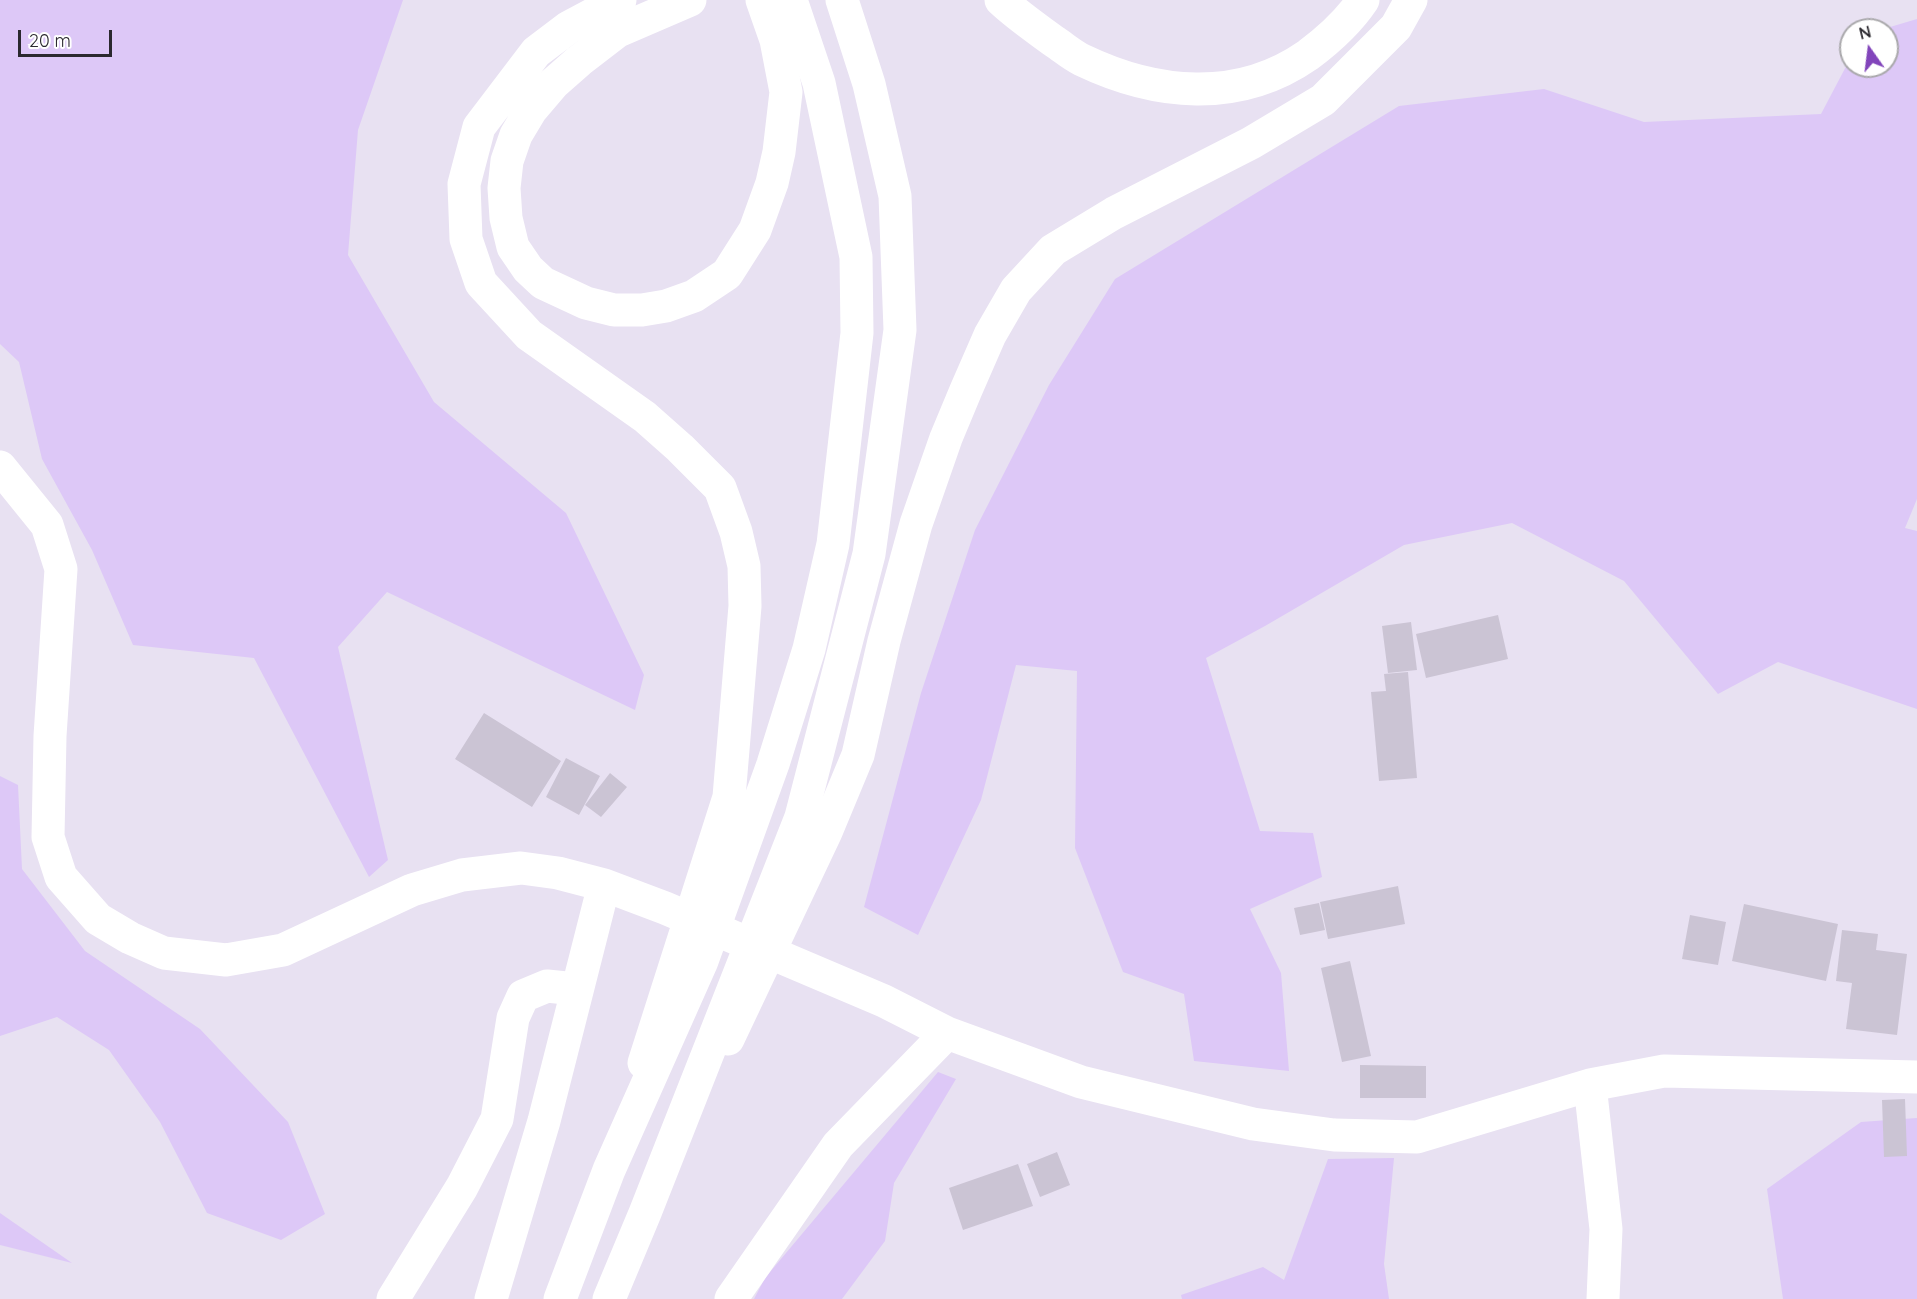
<!DOCTYPE html>
<style>
body{margin:0}
#map{position:relative;width:1917px;height:1299px;overflow:hidden;background:#e8e1f2;font-family:Quicksand,sans-serif}
canvas{display:block}
.north{position:absolute;left:1839px;top:18px;width:60px;height:60px;box-sizing:border-box;background:#fff;border:2px solid #aaa9ac;border-radius:50%;rotate:346deg;font-size:16px;font-weight:700;line-height:24px;text-align:center;color:#2b292f}
.north::after{content:'';display:block;margin:auto;width:21px;height:27px;background:#8245bb;clip-path:polygon(50% 0,100% 100%,50% 72%,0 100%)}
.scale{position:absolute;left:18px;top:30px;width:94px;height:27px;box-sizing:border-box;border:3px solid #2b292f;border-top:0;padding-left:8px;font-size:18px;line-height:21px;white-space:nowrap;color:#2b292f;-webkit-text-stroke:4px #fff;paint-order:stroke}
</style>
<div id="map">
<canvas width="1917" height="1299"></canvas>
<div class="north">N</div>
<div class="scale">20 m</div>
</div>
<script>
const context = document.querySelector('canvas').getContext('2d');
context.lineJoin = 'round';
function paint(path, color) {
  context.fillStyle = color;
  context.fill(path, 'evenodd');
}
function strokePath(path, color, width, dash) {
  context.strokeStyle = color;
  context.lineWidth = width;
  context.lineCap = dash ? 'butt' : 'round';
  context.setLineDash(dash || []);
  context.stroke(path);
}
const green = new Path2D(`
 M0,0H403L358,130L348,255L434,402L566,513L644,675L635,710L387,592L338,647L388,860L369,877L254,658L133,645L92,550L42,459L19,362L0,344Z
 M1917,19V499L1905,528L1917,531V709L1778,662L1718,694L1624,581L1512,523L1404,545L1265,626L1206,658L1260,831L1313,833L1322,877L1250,909L1281,973L1289,1071L1194,1061L1184,994L1123,972L1075,848L1077,671L1016,665L981,800L918,935L864,907L921,693L975,530L1049,385L1115,279L1399,106L1544,89L1644,122L1821,114L1851,57V66H1887V30H1880Z
 M0,776L18,785L22,869L85,951L200,1029L288,1122L325,1214L281,1240L207,1213L160,1122L109,1050L57,1017L0,1036Z
 M938,1072L956,1079L894,1183L885,1241L842,1299H754L765,1278Z
 M1917,1118V1299H1783L1767,1189L1861,1122Z
 M1394,1158L1384,1264L1389,1299H1182L1181,1295L1263,1267L1284,1280L1328,1159Z
 M0,1213L72,1263L0,1245Z`);
const building = new Path2D(`
 M1498,615L1508,659L1426,678L1416,634Z
 M1411,622L1417,670L1388,673L1382,626Z
 M1408,672L1417,778L1379,781L1371,692L1386,691L1384,674Z
 M484,713L561,761L532,807L455,759Z
 M566,758L600,776L579,815L546,797Z
 M610,773L627,787L601,817L585,805Z
 M1398,886L1405,924L1328,939L1320,902Z
 M1319,903L1325,930L1300,935L1294,908Z
 M1744,904L1838,924L1826,981L1732,961Z
 M1690,915L1726,922L1718,965L1682,959Z
 M1842,930L1878,934L1876,950L1907,954L1897,1035L1846,1029L1852,983L1836,981Z
 M1350,961L1371,1056L1342,1062L1321,968Z
 M1360,1065L1426,1066V1098H1360Z
 M1905,1099L1907,1156L1884,1157L1882,1100Z
 M1057,1152L1070,1185L1040,1197L1027,1164Z
 M1018,1164L1033,1206L963,1230L949,1188Z`);
const street = new Path2D(`
 M620,0L569,27L536,52L479,127L464,184L466,239L481,283L529,335L645,417L680,448L720,488L736,532L744,566L745,606L729,797L644,1063
 M690,0L618,31L579,61L554,83L531,110L516,135L507,161L504,188L506,218L513,247L528,269L543,283L586,303L614,310H642L666,306L694,296L727,274L755,230L772,183L779,152L786,92L776,40L762,0
 M1001,0C1018,16 1036,28 1055,42C1064,48 1072,55 1082,60C1155,95 1238,104 1308,55C1328,40 1349,21 1363,0
 M0,467L47,525L61,569L50,736L48,837L61,877L98,919L130,938L164,953L226,960L283,950L412,890L462,875L521,868L558,873L604,885L665,908L884,1001L947,1033L1081,1082L1253,1124L1334,1135L1417,1137L1590,1085L1664,1071L1917,1077
 M728,1039L826,832L858,755L884,641L916,524L946,438L966,390L990,335L1016,290L1053,250L1114,213L1251,143L1323,100L1396,27L1411,0
 M1590,1085L1606,1229L1603,1299
 M393,1299L462,1187L497,1119L513,1018L523,996L547,986L576,989
 M491,1299L544,1121L604,885
 M731,1299L838,1145L947,1033`);
const secondary = new Path2D(`
 M560,1299L609,1170L702,961L773,764L809,649L833,544L857,333L856,257L819,83L791,0
 M609,1299L645,1213L801,817L869,554L900,330L895,196L869,84L842,0`);
paint(green, '#ddc8f7');
paint(building, '#cbc4d4');
strokePath(street, '#fff', 33);
strokePath(secondary, '#fff', 33);
</script>
